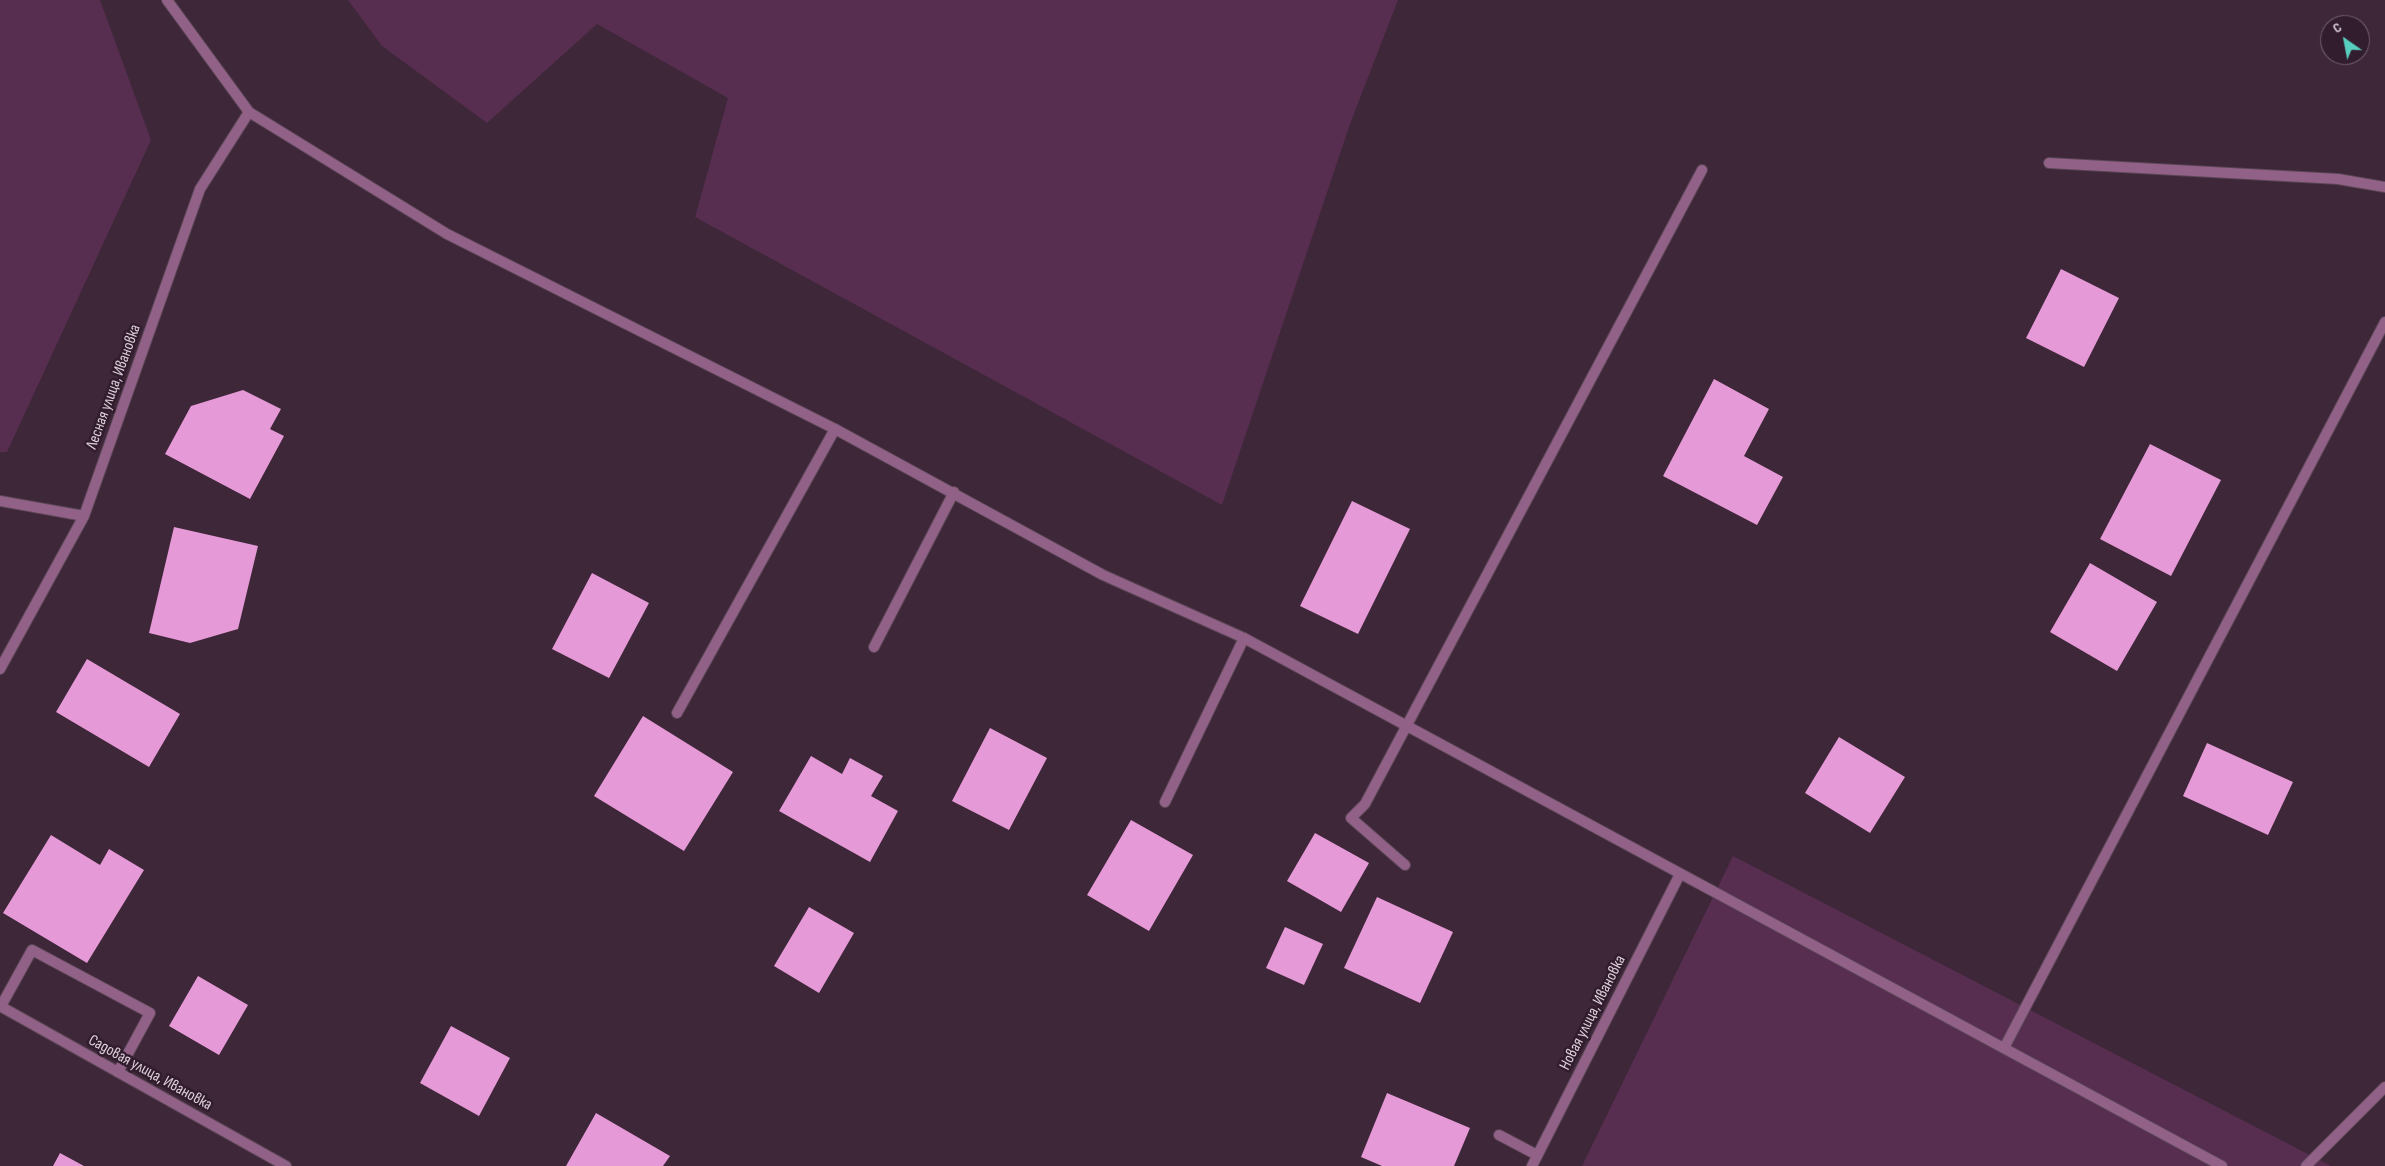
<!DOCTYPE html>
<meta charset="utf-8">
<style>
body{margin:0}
#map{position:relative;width:2385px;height:1166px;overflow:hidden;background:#3d2738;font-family:"Sofia Sans Condensed",sans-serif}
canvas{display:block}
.north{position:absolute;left:2320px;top:15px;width:50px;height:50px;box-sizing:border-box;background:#321d2e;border:1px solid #766473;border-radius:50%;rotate:327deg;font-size:14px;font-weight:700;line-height:20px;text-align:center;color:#ddcfda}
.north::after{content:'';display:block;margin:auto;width:18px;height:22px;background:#58cebf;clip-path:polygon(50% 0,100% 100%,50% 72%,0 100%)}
</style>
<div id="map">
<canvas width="2385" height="1166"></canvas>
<div class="north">С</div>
</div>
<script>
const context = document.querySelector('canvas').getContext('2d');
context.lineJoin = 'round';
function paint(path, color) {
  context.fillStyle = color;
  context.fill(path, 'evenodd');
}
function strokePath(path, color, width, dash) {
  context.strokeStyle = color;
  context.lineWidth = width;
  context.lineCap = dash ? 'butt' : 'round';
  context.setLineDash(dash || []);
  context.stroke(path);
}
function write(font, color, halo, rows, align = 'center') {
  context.font = font + ' "Sofia Sans Condensed",sans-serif';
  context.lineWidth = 5;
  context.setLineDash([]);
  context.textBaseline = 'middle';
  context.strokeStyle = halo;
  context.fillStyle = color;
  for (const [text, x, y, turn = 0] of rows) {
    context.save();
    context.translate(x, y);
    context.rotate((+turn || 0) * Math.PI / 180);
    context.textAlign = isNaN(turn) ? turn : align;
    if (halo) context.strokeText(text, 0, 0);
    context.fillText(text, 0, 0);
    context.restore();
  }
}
const green = new Path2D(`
 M0,0H100L151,140L7,452H0Z
 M348,0H1398L1350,124L1222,505L695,217L728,98L597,24L487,123L382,46Z
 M1733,856L2331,1166H1582Z`);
const building = new Path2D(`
 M2061,269L2119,298L2084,367L2026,338Z
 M1714,379L1769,409L1744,456L1783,477L1757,525L1663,476Z
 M243,390L281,409L270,429L284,436L250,499L165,454L191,406Z
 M2150,444L2221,480L2171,576L2100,539Z
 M1352,501L1410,529L1358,634L1300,606Z
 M174,527L258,546L238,629L190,643L149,633Z
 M2090,563L2157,602L2117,671L2050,632Z
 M592,573L649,603L609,678L552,649Z
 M87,659L180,714L149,767L56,712Z
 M643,716L733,772L684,851L594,796Z
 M990,728L1047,758L1009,830L952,801Z
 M1839,737L1905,777L1870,833L1805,793Z
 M2207,743L2293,782L2268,835L2183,796Z
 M811,756L842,774L850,758L883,776L871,796L898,811L870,862L779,811Z
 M1131,820L1193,855L1149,931L1087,895Z
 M1315,833L1369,863L1341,912L1287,881Z
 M51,835L100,865L109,849L144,870L87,963L3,913Z
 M1377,897L1453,932L1420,1003L1344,968Z
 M809,907L854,933L819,993L774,966Z
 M1285,927L1323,944L1304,985L1266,968Z
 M198,976L248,1005L219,1055L169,1026Z
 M451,1026L510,1058L479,1116L420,1083Z
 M1387,1093L1470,1128L1454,1166H1382L1361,1157Z
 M596,1113L670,1156L663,1166H566Z
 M60,1153L84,1166H53Z`);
const service = new Path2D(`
 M2049,163L2338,179L2385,187
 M874,647L954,492
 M677,713L835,429
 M1165,802L1244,638
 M1405,865L1351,818L1365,804L1702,170
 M1,1006L32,950L150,1013L118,1072
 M2004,1048L2385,322
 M1499,1135L1537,1155
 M2306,1166L2385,1087`);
const minor = new Path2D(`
 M167,0L249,112L447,234L835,429L1103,575L1244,638L2222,1166
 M0,501L84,516
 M0,669L84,516L200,189L249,112
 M0,1006L286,1166
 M1532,1166L1680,874`);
const streetNames = [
 ["Лесная улица, Ивановка",114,387,-70],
 ["Новая улица, Ивановка",1593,1013,-63],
 ["Садовая улица, Ивановка",150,1073,29]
];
paint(green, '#572e50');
paint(building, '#e699d7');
strokePath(service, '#5a4555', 12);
strokePath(minor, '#5a4555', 12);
strokePath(service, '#916187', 10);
strokePath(minor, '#916187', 10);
write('16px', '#ddcfda', '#321d2e', streetNames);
</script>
